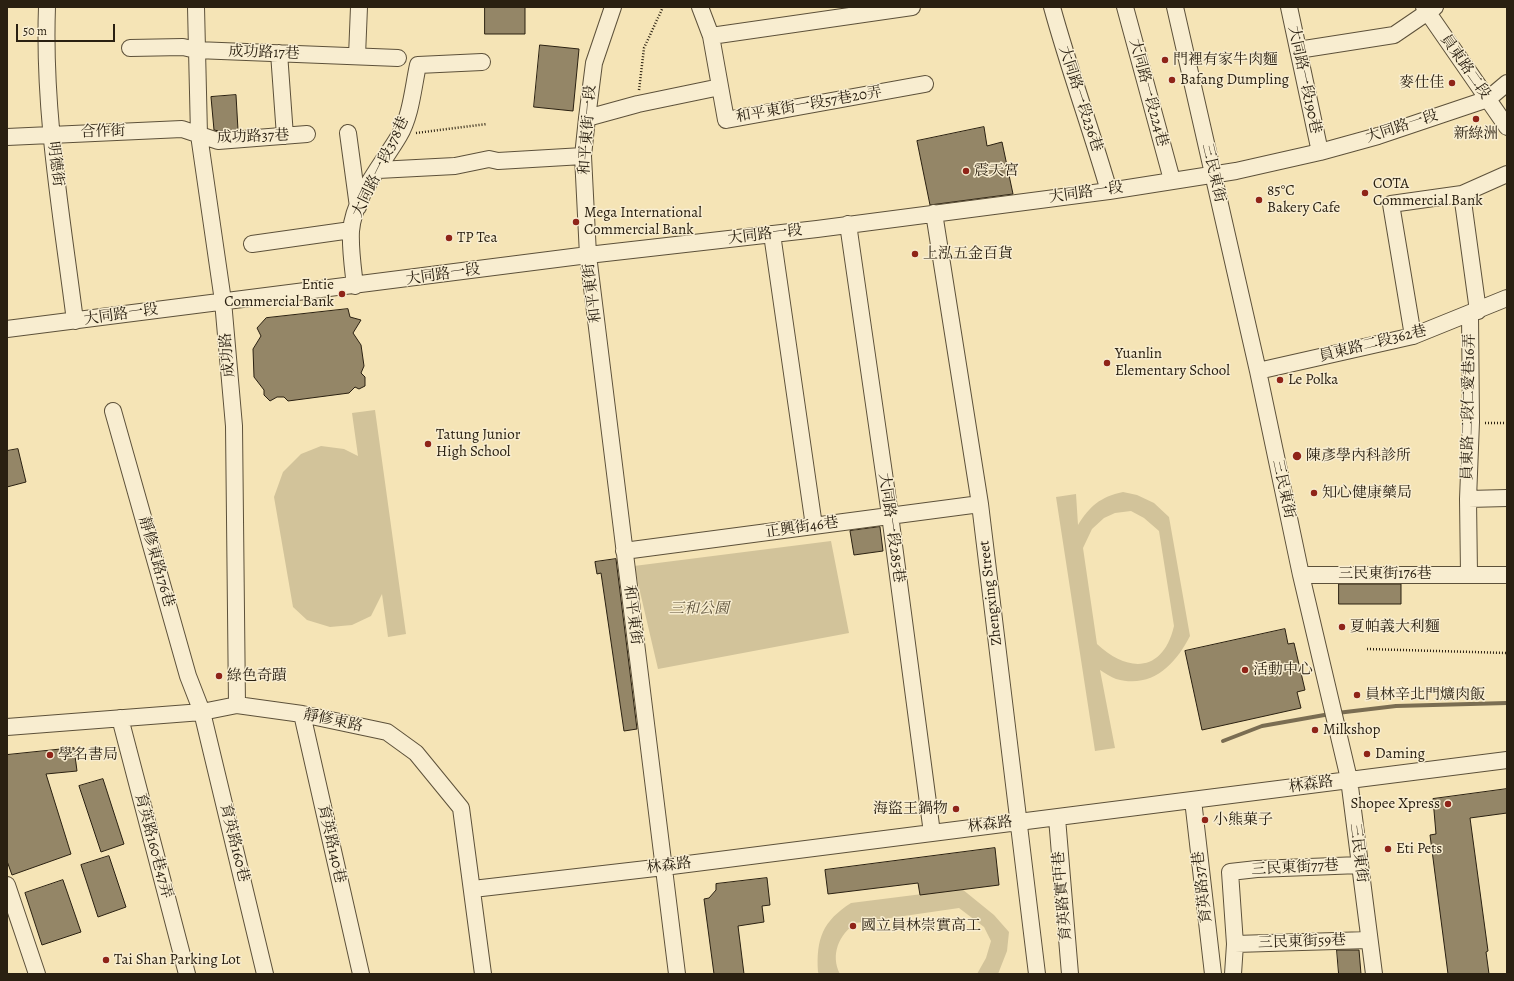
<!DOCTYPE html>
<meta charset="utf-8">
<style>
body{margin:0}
#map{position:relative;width:1514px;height:981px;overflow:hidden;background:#f5e4b6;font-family:Alegreya,serif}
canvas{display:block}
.frame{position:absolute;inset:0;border:8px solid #2a2011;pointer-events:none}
.scale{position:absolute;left:16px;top:24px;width:99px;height:18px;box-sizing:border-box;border:2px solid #2a2011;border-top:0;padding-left:5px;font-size:12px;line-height:14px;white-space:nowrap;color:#2a2011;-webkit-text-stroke:3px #f8edd0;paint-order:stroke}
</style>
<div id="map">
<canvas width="1514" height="981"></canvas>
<div class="frame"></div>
<div class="scale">50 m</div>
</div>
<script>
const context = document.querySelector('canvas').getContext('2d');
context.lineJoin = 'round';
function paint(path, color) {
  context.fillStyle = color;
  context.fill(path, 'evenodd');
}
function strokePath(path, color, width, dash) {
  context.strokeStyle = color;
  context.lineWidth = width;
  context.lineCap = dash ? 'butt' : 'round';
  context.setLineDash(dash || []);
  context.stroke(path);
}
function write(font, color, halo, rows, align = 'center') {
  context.font = font + ' Alegreya,"Noto Serif TC",serif';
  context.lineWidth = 3;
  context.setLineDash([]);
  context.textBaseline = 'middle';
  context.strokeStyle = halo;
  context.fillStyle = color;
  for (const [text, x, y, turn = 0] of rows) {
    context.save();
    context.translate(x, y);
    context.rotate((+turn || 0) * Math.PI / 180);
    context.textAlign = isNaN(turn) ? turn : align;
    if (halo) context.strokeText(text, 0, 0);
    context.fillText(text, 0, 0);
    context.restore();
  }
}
const green = new Path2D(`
 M375,410L406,634L388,637L382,594L371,616L352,625L330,627L307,620L293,607L274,497L283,472L301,454L321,446L344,449L358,456L352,413Z
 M1123,492L1137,495L1154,503L1169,517L1190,636C1175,665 1152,689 1116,679C1111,677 1105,673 1100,670L1115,748L1095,751L1056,497L1076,494L1078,525C1090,506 1100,497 1123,492ZM1131,511L1144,518L1159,531L1174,626C1163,673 1128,673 1097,644L1083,548L1092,529L1104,518L1115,513Z
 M831,541L849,633L658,669L634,566Z
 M962,889L994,915L1009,932L1007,951L998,974H977L986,958L991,941L984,927L959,908L856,923C839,934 830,955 840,974H819L818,972C816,938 823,921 851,903Z`);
const stream = new Path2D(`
 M1337,713L1396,706L1507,703
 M1223,741L1262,726L1330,714`);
const building = new Path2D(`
 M485,7H525V34H485Z
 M540,45L579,49L573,111L534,107Z
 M236,95L238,130L219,131L214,130L211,97Z
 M984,127L987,146L1002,142L1013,194L930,205L917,141Z
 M348,309L350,317L361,320L353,333L361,345L364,366L361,373L365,377V386L359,389L355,387L349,393L288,401L284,397H277L270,401L264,395V390L254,377L253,349L261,336L257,328L266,318Z
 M18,449L26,482L7,487V451Z
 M880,527L883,551L854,555L850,531Z
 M616,559L637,729L624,731L601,573L597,574L595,562Z
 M1339,584H1401V604H1339Z
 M1285,629L1288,644L1294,643L1305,690L1297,692L1301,708L1202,730L1185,651Z
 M74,748L77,771L46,774L71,854L12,875L7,861V755Z
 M103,779L124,844L101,852L79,786Z
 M1507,789V813L1470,818L1488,951L1486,952L1489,974H1448L1430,835L1436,834L1433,799Z
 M995,848L999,885L920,895L918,883L828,894L825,870Z
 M109,856L126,907L98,917L81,865Z
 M767,878L770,905L762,906L764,922L738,926L744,974H714L704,899L709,898L716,890V884Z
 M63,880L81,932L42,945L25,893Z
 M1337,950H1359L1361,974H1339Z`);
const path = new Path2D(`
 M639,90L644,48L663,7
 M416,133L487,124
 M1485,423H1507
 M1367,649L1507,653`);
const minor = new Path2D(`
 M47,7C43,112 62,217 75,321
 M196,7L199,135L223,301L234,426L237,705
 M613,7L594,63L587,118L583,156L588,255L677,974
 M700,7L711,36L726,120L925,84
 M1052,7C1069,69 1091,129 1109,191
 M1125,7L1172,180
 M1175,7L1258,371L1301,575L1349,779L1374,974
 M1289,7L1320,152
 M1424,7L1507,127
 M711,36L912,7
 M130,48L183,47L196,50L398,58
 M1298,50L1394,35L1435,7
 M279,53L285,136
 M357,56L359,7
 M587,118L638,104L720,87
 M348,133L358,207
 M7,137L182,129L218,141L307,134
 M378,170L455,166L489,159L498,161L583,156
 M1462,194L1478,311
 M934,213L980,504L1037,974
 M848,224L890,515L932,833
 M772,234L814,526
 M252,244L351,230
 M355,286C353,268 350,249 351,231C354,196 382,165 399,136C411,116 413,88 418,65L482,62
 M7,329L588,255L817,229L1109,191L1236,171L1320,152L1378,136L1488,99L1507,83
 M1413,336L1391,204L1462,194L1507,174
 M1258,371L1413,336L1507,298
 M113,411L188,676L202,712L265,974
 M1468,499L1507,498
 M624,551L980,504
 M1469,574L1468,499L1471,422L1470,314
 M1301,575H1507
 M302,714L361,974
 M120,718L187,974
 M7,727L202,712L237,705L302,714L387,732L416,753L461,808L483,974
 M1193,800L1213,974
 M1057,818L1070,974
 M7,885L37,974
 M473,889L664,867L1507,760
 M1235,944L1369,940
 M1233,974L1235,944L1230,872L1257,869L1360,865`);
const markers = [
 [1165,60,4,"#8f2418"],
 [1172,80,4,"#8f2418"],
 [1452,83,4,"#8f2418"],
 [1476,119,4,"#8f2418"],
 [966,171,4,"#8f2418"],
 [1365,193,4,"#8f2418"],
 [1259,200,4,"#8f2418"],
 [576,222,4,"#8f2418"],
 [449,238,4,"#8f2418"],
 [915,254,4,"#8f2418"],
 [342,294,4,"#8f2418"],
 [1107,363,4,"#8f2418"],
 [1280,380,4,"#8f2418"],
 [428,444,4,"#8f2418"],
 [1297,456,5,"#8f2418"],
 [1314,493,4,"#8f2418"],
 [1342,627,4,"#8f2418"],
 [1245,670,4,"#8f2418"],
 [219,676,4,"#8f2418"],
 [1357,695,4,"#8f2418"],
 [1315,730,4,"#8f2418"],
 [1367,754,4,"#8f2418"],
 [50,755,4,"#8f2418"],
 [1448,804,4,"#8f2418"],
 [956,809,4,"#8f2418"],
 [1205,820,4,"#8f2418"],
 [1388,849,4,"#8f2418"],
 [853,926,4,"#8f2418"],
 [106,960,4,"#8f2418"]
];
const streetNames = [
 ["成功路17巷",264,53,2],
 ["員東路二段",1465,67,55],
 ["大同路一段190巷",1304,80,78],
 ["大同路一段224巷",1148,93,75],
 ["大同路一段236巷",1080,99,72],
 ["和平東街一段57巷20弄",809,105,-10],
 ["大同路一段",1402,127,-18],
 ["和平東街一段",588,130,-86],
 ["合作街",103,132,-2],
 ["成功路37巷",253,137,-2],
 ["明德街",55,164,83],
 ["大同路一段378巷",381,167,-64],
 ["三民東街",1213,173,77],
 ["大同路一段",1086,193,-8],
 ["大同路一段",765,235,-7],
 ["大同路一段",443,275,-8],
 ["和平東街",593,293,-97],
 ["大同路一段",121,315,-8],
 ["員東路二段362巷",1373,344,-14],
 ["成功路",228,355,-95],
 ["員東路二段仁愛巷16弄",1469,407,-89],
 ["三民東街",1283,489,78],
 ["正興街46巷",802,528,-8],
 ["大同路一段285巷",891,528,82],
 ["靜修東路176巷",156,562,74],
 ["三民東街176巷",1385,574],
 ["Zhengxing Street",991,593,-97],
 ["和平東街",632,615,83],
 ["靜修東路",333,721,12],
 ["林森路",1311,785,-8],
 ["林森路",990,825,-7],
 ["育英路160巷",234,843,76],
 ["育英路140巷",331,844,77],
 ["育英路160巷47弄",153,846,75],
 ["三民東街",1358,853,83],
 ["林森路",669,866,-7],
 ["三民東街77巷",1295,868,-3],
 ["育英路37巷",1203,887,-97],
 ["育英路實中巷",1063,896,-95],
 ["三民東街59巷",1302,942,-2]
];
const poiNames = [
 ["門裡有家牛肉麵",1173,60],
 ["Bafang Dumpling",1180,80],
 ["麥仕佳",1444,83,"right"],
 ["新綠洲",1476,134,"center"],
 ["震天宮",974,171],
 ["COTA",1373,184],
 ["Commercial Bank",1373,201],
 ["85°C",1267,191],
 ["Bakery Cafe",1267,208],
 ["Mega International",584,213],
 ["Commercial Bank",584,230],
 ["TP Tea",457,238],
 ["上泓五金百貨",923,254],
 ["Entie",334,285,"right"],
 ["Commercial Bank",334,302,"right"],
 ["Yuanlin",1115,354],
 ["Elementary School",1115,371],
 ["Le Polka",1288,380],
 ["Tatung Junior",436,435],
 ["High School",436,452],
 ["陳彥學內科診所",1306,456],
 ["知心健康藥局",1322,493],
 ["夏帕義大利麵",1350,627],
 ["活動中心",1253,670],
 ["綠色奇蹟",227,676],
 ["員林辛北門爌肉飯",1365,695],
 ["Milkshop",1323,730],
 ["Daming",1375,754],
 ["學名書局",58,755],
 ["Shopee Xpress",1440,804,"right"],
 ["海盜王鍋物",948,809,"right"],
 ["小熊菓子",1213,820],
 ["Eti Pets",1396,849],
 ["國立員林崇實高工",861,926],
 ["Tai Shan Parking Lot",114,960]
];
const parkNames = [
 ["三和公園",699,609]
];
paint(green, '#d2c39a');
strokePath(stream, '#7a6d52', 4);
paint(building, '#948667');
strokePath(building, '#2a2011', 1);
strokePath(minor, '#5d513a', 18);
strokePath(path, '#2a2011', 2.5, [1, 2]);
strokePath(minor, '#f8edd0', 16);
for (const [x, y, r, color] of markers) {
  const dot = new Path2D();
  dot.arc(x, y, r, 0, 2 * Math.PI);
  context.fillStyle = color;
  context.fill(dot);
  strokePath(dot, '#f8edd0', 1.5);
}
write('15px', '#2a2011', '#f8edd0', streetNames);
write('15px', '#2a2011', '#f8edd0', poiNames, 'left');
write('italic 15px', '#5c513a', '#f8edd0', parkNames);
</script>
